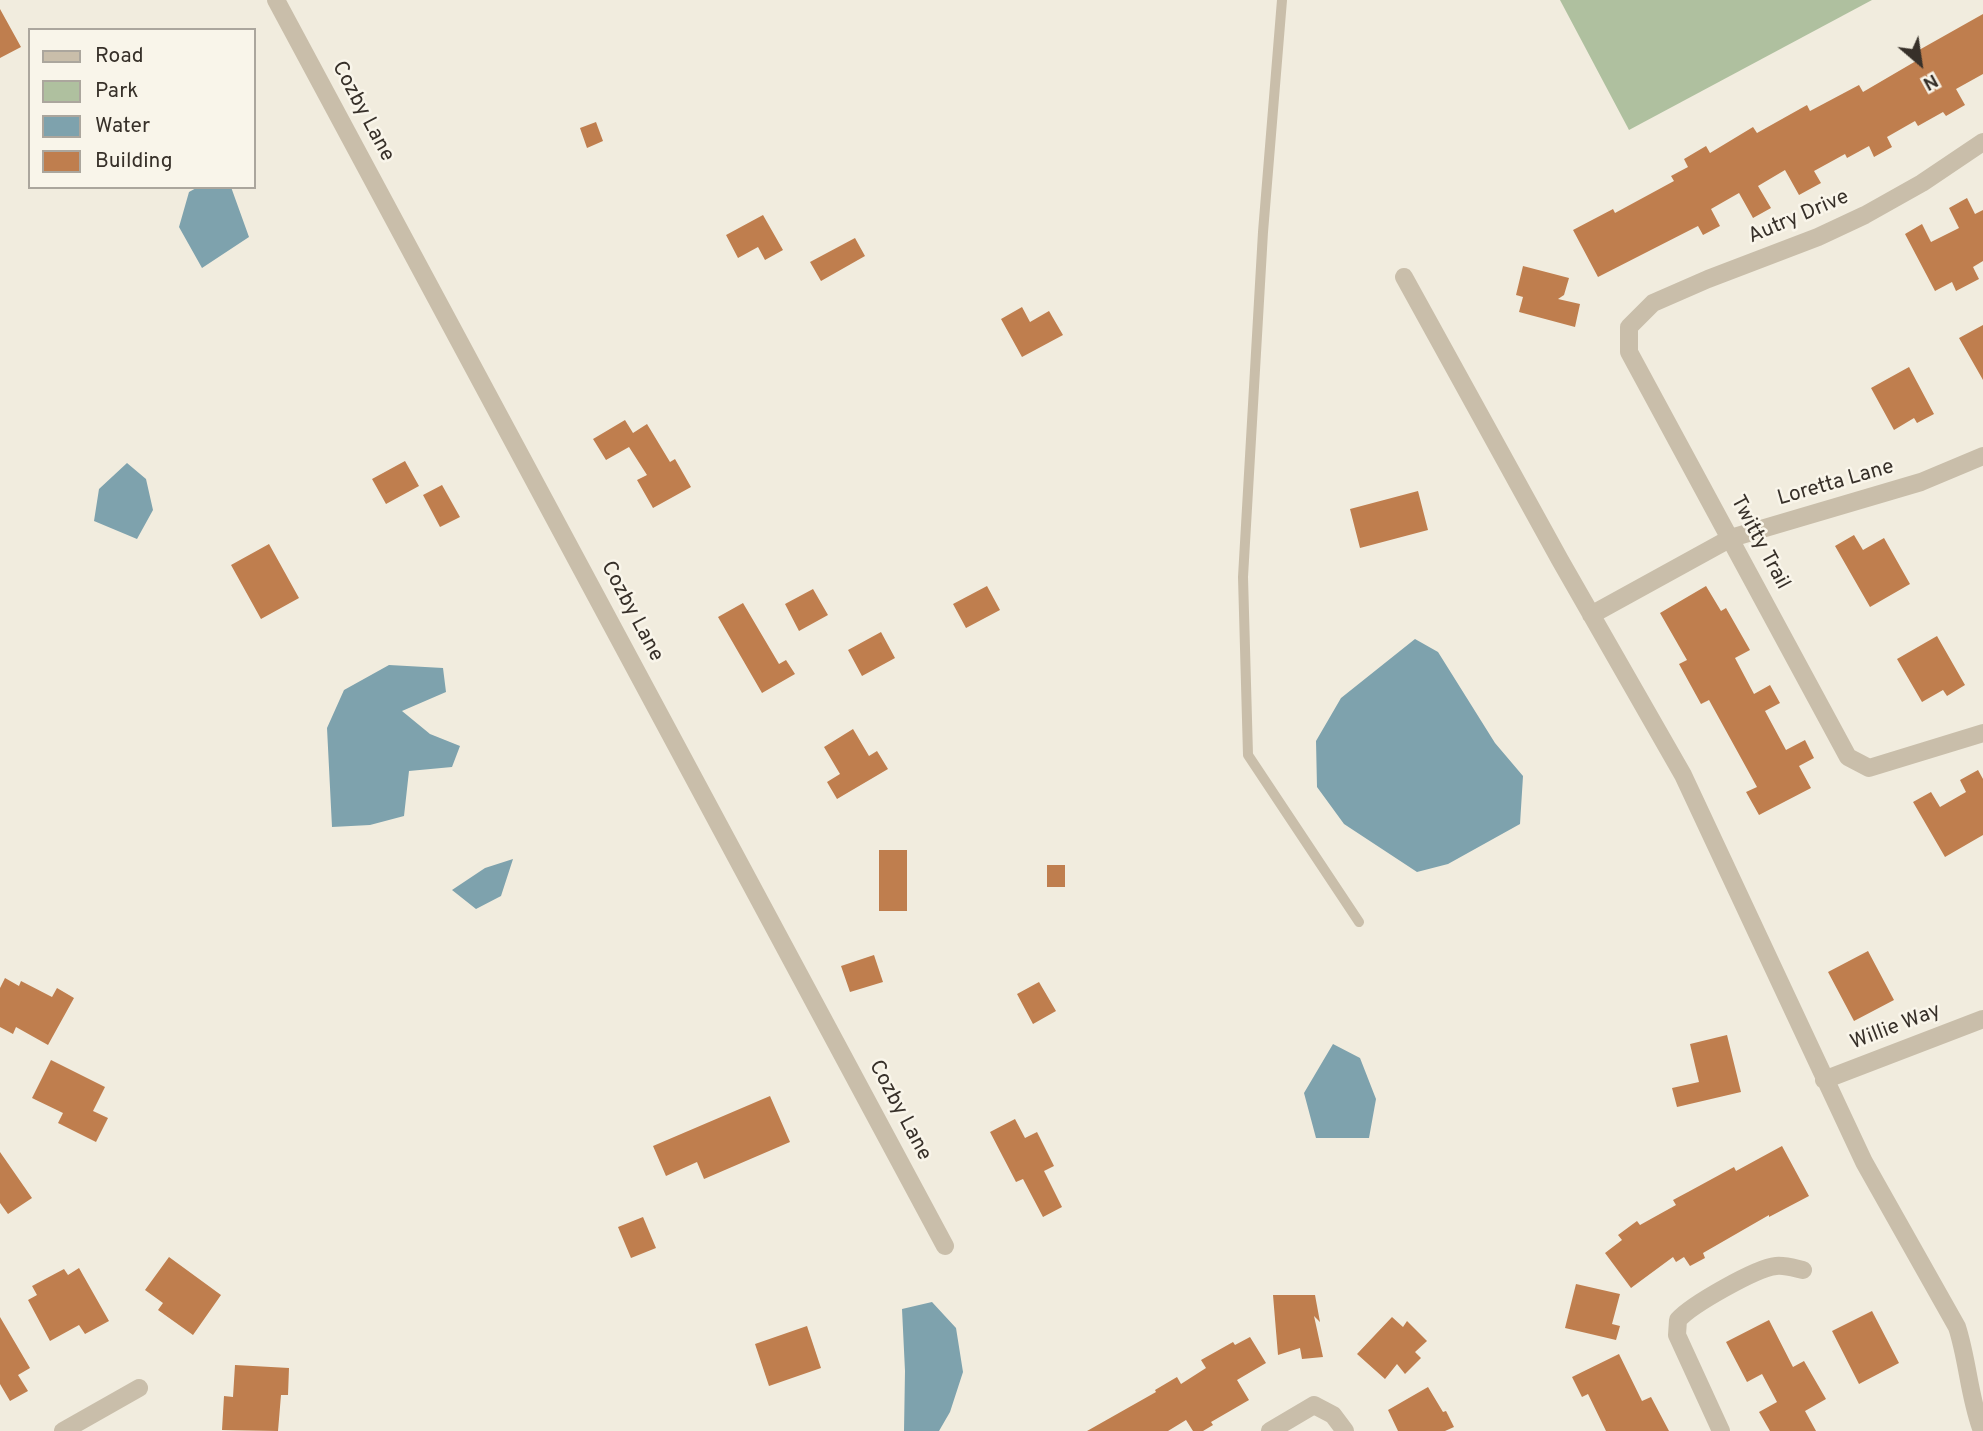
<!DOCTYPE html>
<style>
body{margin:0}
#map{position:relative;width:1983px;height:1431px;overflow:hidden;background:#f1ecde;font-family:Overpass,sans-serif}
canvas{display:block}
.legend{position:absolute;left:28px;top:28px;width:228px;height:161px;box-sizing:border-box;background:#f9f5ea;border:2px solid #aba69d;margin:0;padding:9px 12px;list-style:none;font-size:21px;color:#373029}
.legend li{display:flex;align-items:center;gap:14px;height:35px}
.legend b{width:35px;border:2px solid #aba69d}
.north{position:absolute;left:1885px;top:28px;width:70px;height:70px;-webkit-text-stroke:5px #f9f5ea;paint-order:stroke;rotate:151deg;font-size:19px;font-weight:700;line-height:28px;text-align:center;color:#373029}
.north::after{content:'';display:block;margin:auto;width:24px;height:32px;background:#373029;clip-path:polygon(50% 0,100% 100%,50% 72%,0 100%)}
</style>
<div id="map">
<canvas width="1983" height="1431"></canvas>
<ul class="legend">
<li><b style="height:9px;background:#c9beaa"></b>Road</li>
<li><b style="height:19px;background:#afc09f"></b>Park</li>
<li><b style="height:19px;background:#7ea2ad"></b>Water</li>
<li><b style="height:19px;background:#bf7e4e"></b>Building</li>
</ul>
<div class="north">N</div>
</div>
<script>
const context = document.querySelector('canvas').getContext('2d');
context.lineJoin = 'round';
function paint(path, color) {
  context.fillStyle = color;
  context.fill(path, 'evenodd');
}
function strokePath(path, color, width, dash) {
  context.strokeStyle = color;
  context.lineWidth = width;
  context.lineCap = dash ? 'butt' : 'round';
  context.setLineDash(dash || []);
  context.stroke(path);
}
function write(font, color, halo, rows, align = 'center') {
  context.font = font + ' Overpass,sans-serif';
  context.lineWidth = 5;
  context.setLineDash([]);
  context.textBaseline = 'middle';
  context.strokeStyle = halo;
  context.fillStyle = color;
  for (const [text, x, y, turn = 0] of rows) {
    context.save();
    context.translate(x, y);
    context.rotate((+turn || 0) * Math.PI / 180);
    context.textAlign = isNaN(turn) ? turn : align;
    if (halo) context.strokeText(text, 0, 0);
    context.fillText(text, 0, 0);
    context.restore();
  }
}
const green = new Path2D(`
 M1560,0H1872L1629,130Z`);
const water = new Path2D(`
 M198,187H231L249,237L202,268L179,227L189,192Z
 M127,463L146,479L153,510L137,539L94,521L99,489Z
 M1415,639L1438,652L1495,743L1523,776L1520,824L1448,864L1417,872L1344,824L1317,787L1316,741L1341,698Z
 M389,665L443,668L446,692L402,711L430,734L460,746L452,767L409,771L404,816L370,825L332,827L327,728L344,690Z
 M513,859L501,896L476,909L452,890L485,868Z
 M1333,1044L1360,1058L1376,1099L1369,1138H1316L1304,1093Z
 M932,1302L956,1328L963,1372L950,1412L939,1431H904L905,1371L902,1309Z`);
const building = new Path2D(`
 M0,9L21,47L0,58Z
 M1983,14V74L1956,89L1965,105L1946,116L1943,112L1918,126L1915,121L1887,137L1892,147L1874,157L1869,146L1847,158L1845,154L1814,171L1821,183L1799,195L1785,170L1758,186L1771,208L1753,218L1739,193L1711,209L1720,226L1703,235L1698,226L1598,277L1573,230L1613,209L1615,213L1674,181L1671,176L1688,167L1684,159L1706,146L1710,153L1753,127L1757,133L1807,105L1810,111L1859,85L1863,92L1916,61L1912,54Z
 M596,122L603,141L587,148L580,128Z
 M1967,198L1975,214L1983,210V261L1973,267L1979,279L1956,291L1952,282L1935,291L1905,234L1922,224L1931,242L1959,228L1949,208Z
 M763,215L783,250L765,260L758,247L738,258L726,235Z
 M855,238L865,256L821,281L810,262Z
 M1523,266L1569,278L1564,295L1558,299L1580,304L1575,327L1519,312L1523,297L1516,295Z
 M1022,307L1030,322L1049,311L1063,335L1022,357L1001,319Z
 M1983,325V380L1959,338Z
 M1909,367L1934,414L1917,423L1914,418L1894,430L1871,388Z
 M625,420L633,433L647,424L670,462L675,459L691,487L653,508L637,480L647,475L629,447L606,460L593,439Z
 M405,461L419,486L386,504L372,479Z
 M442,485L460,517L440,527L423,495Z
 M1418,491L1428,530L1360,548L1350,509Z
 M1854,535L1863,550L1884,538L1910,584L1870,607L1835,546Z
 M269,544L299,598L261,619L231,565Z
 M987,586L1000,610L966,628L953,604Z
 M1706,586L1721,611L1726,608L1750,650L1735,658L1754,694L1770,685L1780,703L1765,711L1786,750L1805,740L1814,758L1799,766L1811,788L1759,815L1746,792L1757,787L1709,700L1701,704L1679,664L1687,660L1660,613Z
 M813,589L828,615L799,631L785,604Z
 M743,603L779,664L786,660L795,674L762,693L718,617Z
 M881,632L895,658L862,676L848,650Z
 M1937,636L1965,685L1947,696L1943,690L1922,702L1897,659Z
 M853,729L869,756L877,751L888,769L837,799L827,782L840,774L824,747Z
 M1978,770L1983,779V835L1945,857L1913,802L1931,792L1940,807L1966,792L1960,780Z
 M879,850H907V911H879Z
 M1047,865H1065V887H1047Z
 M1868,951L1894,1000L1854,1021L1828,972Z
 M874,955L883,982L850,992L841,966Z
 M5,978L19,986L21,981L52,997L57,988L74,998L48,1045L16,1027L13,1034L0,1027V988Z
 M1039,982L1056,1011L1033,1024L1017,994Z
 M1727,1035L1741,1092L1677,1107L1672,1088L1699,1082L1690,1044Z
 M51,1060L105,1087L93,1111L108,1118L96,1142L58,1123L63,1113L32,1098Z
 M770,1096L790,1142L704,1179L697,1162L666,1176L653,1146Z
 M1015,1119L1025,1138L1037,1132L1054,1166L1044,1171L1062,1207L1043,1217L1023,1179L1016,1182L990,1132Z
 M1782,1146L1809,1196L1769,1217V1215L1703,1253L1705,1258L1690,1266L1684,1257L1676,1262L1673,1257L1631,1288L1605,1253L1622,1240L1618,1235L1637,1221L1640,1225L1676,1205L1673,1200L1688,1192L1734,1167L1736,1171Z
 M0,1152L32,1198L8,1214L0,1203Z
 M643,1217L656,1248L631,1258L618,1227Z
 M169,1257L221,1295L193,1335L158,1310L163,1303L145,1290Z
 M79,1268L109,1321L85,1334L79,1325L50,1341L28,1300L37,1295L32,1286L64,1269L68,1275Z
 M1576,1284L1620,1294L1612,1324L1620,1326L1616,1340L1565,1328Z
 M1273,1295H1315L1320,1322L1314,1316L1323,1357L1302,1359L1300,1348L1278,1355Z
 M1872,1311L1899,1363L1859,1384L1832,1331Z
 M0,1317L30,1368L18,1375L28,1391L10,1401L0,1384Z
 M1392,1317L1403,1327L1407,1321L1427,1341L1415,1352L1421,1358L1405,1374L1397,1364L1385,1379L1357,1354Z
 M1769,1320L1793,1367L1804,1361L1826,1399L1805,1411L1816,1431H1770L1759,1412L1777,1402L1762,1374L1747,1382L1726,1342Z
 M807,1326L821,1368L769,1386L755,1344Z
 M1250,1337L1266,1363L1237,1380L1249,1400L1211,1422L1213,1425L1203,1431H1193L1186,1420L1168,1431H1087L1156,1392L1155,1390L1177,1377L1181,1384L1206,1368L1201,1360L1233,1342L1235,1345Z
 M1619,1354L1642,1401L1651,1397L1669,1431H1606L1588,1394L1582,1397L1572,1377Z
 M235,1365L289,1368L288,1395H281L278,1431L222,1430L224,1396L233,1397Z
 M1428,1387L1443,1412L1446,1411L1454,1427L1445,1431H1398L1388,1410Z`);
const lane = new Path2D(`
 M1282,0L1263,232L1243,577L1248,755L1359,922`);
const street = new Path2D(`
 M276,0L945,1246
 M1983,142L1922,183L1865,215L1818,237L1708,279L1653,303L1629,327V352L1848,757L1869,768L1983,733
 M1404,277L1560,560L1683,775L1864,1162L1957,1327C1968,1361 1969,1397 1982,1431
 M1591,615L1731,538L1921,482L1983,456
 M1824,1080L1983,1019
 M63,1431L139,1388
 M1270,1431L1314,1405L1333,1415L1345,1431
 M1721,1431L1677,1335L1678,1320C1691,1305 1756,1268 1776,1266C1785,1265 1794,1268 1803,1270`);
const streetNames = [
 ["Cozby Lane",362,112,62],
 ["Autry Drive",1799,218,-23],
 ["Loretta Lane",1836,484,-16],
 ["Twitty Trail",1759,543,62],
 ["Cozby Lane",631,612,62],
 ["Willie Way",1896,1028,-21],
 ["Cozby Lane",899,1111,62]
];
paint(green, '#afc09f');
paint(water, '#7ea2ad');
paint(building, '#bf7e4e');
strokePath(lane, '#c9beaa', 10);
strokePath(street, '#c9beaa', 18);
write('21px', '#373029', '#f9f5ea', streetNames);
</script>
